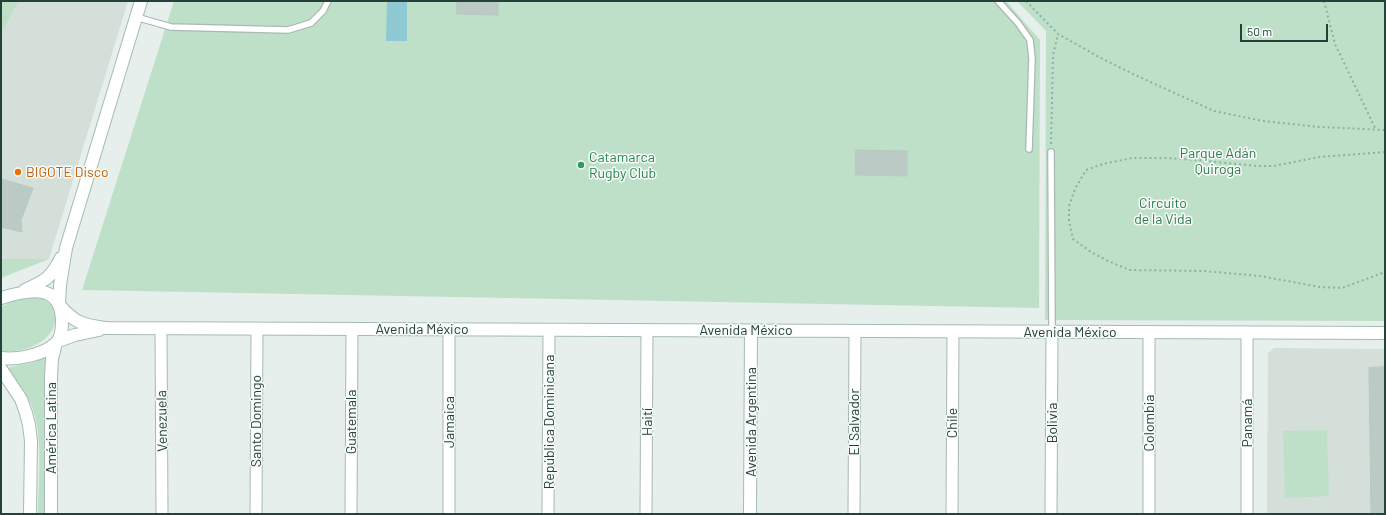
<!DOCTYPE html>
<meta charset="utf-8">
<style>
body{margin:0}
#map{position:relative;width:1386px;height:515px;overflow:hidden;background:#e6efeb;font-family:Barlow,sans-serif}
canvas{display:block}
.frame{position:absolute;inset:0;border:2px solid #24423a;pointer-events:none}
.scale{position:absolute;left:1240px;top:24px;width:88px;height:18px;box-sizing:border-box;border:2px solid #24423a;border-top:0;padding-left:5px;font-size:12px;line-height:14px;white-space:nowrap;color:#24423a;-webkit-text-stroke:3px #f7fbf9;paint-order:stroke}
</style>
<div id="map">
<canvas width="1386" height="515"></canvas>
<div class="frame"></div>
<div class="scale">50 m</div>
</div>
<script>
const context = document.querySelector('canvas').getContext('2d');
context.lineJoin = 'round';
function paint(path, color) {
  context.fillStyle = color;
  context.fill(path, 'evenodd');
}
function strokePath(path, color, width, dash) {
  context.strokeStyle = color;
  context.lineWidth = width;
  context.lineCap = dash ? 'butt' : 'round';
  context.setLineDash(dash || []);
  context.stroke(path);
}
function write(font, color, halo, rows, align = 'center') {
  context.font = font + ' Barlow,sans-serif';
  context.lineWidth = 3;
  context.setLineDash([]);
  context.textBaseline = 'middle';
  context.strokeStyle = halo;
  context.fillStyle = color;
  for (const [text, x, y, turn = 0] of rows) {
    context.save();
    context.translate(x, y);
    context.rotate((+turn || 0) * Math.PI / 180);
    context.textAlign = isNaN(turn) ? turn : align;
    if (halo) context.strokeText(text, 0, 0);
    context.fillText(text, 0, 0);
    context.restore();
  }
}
const built = new Path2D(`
 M19,1H128L49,259H1V34Z
 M1274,348L1385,349V514H1267L1268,353Z`);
const green = new Path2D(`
 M1,1H19L1,34Z
 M174,1H1006L1040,40L1039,308L82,290Z
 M1017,1H1385V321L1045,320L1046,31Z
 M1,259H49L1,278Z
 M26,297C32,297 39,297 44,299C51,302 54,307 55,314C59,341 23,354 1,351V307L14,300Z
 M44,357L46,358L45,514H38C38,480 44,435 31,404C25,392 17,380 9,370L10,367L35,362Z
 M1327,430L1329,496L1285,498L1283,431Z`);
const water = new Path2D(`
 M387,1H407V41H386Z`);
const building = new Path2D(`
 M457,1H498V15L457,14Z
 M856,150L907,151V176L856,175Z
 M1,179L33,188L21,220L22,232L1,227Z
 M1385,367V514H1371L1369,368Z`);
const path = new Path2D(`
 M1026,1L1058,34L1099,57L1133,74L1214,111L1263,121L1320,127L1385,130
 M1324,1L1335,44L1376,130
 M1051,144L1053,55L1058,34
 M1385,152L1319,157L1274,166H1258L1196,160L1167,158H1132L1103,164L1086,170L1075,189L1069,206V221L1073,239L1091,252L1108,261L1130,270L1204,271L1260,276L1320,287L1342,288L1385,272`);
const lane = new Path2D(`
 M998,1L1018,23L1030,40L1032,59L1029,149
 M136,17L171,27L288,30L311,23L323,11L328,1
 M1051,152L1052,331`);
const street = new Path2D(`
 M161,329L162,514
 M256,514L257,329
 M351,514L352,329
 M449,514V329
 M548,514L549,330
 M646,514L647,330
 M854,514L855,331
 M952,514L953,331
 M1051,514L1052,331
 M1149,514V332
 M1247,514V332`);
const secondary = new Path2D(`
 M25,290C45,281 51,278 61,258
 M1,298C27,290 61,282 62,320C62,327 62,338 56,343C44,355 17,360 1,358
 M59,304L60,285L66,248L141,1
 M61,307C76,324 85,325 106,328L1385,333
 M58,341L75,335L99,330
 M1,369L21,399L26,413L29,425L31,441L30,514
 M51,514V376L52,359L56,343
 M750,514L751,331`);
const markers = [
 [581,165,4,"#2e9e5b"],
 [18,172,4,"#e8710a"]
];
const parkNames = [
 ["Parque Adán",1218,153],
 ["Quiroga",1218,169],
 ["Circuito",1163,203],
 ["de la Vida",1163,219]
];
const leisureNames = [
 ["Catamarca",589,157],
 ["Rugby Club",589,173]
];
const foodNames = [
 ["BIGOTE Disco",26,172]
];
const streetNames = [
 ["Avenida México",422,329],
 ["Avenida México",746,330],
 ["Avenida México",1070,332],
 ["Venezuela",162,421,-91],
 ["Santo Domingo",256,421,-90],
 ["Guatemala",351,422,-90],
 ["Jamaica",449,422,-90],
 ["República Dominicana",549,422,-90],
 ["Haití",647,422,-90],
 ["Avenida Argentina",751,422,-90],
 ["El Salvador",854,422,-90],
 ["Chile",952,423,-90],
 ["Bolivia",1052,423,-90],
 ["Colombia",1149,423,-90],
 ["Panamá",1247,423,-90],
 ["América Latina",51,428,-90]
];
paint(built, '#d4dfda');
paint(green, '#bfe0c8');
paint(water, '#8ec9d4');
paint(building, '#bbcac4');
strokePath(building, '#b8c9c2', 1);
strokePath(lane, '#a8b8b2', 8);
strokePath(street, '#a8b8b2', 13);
strokePath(secondary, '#a4bbb3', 14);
strokePath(path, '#86b3a5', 2, [2, 3]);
strokePath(lane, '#fff', 5.5);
strokePath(street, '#fff', 11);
strokePath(secondary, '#fff', 12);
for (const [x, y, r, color] of markers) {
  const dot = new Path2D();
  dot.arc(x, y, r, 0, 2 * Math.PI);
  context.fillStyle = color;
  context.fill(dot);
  strokePath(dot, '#f7fbf9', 1.5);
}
write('14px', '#2d7a4b', '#f7fbf9', parkNames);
write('14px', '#27864d', '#f7fbf9', leisureNames, 'left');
write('14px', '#c56008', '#f7fbf9', foodNames, 'left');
write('14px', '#24423a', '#f7fbf9', streetNames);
</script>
